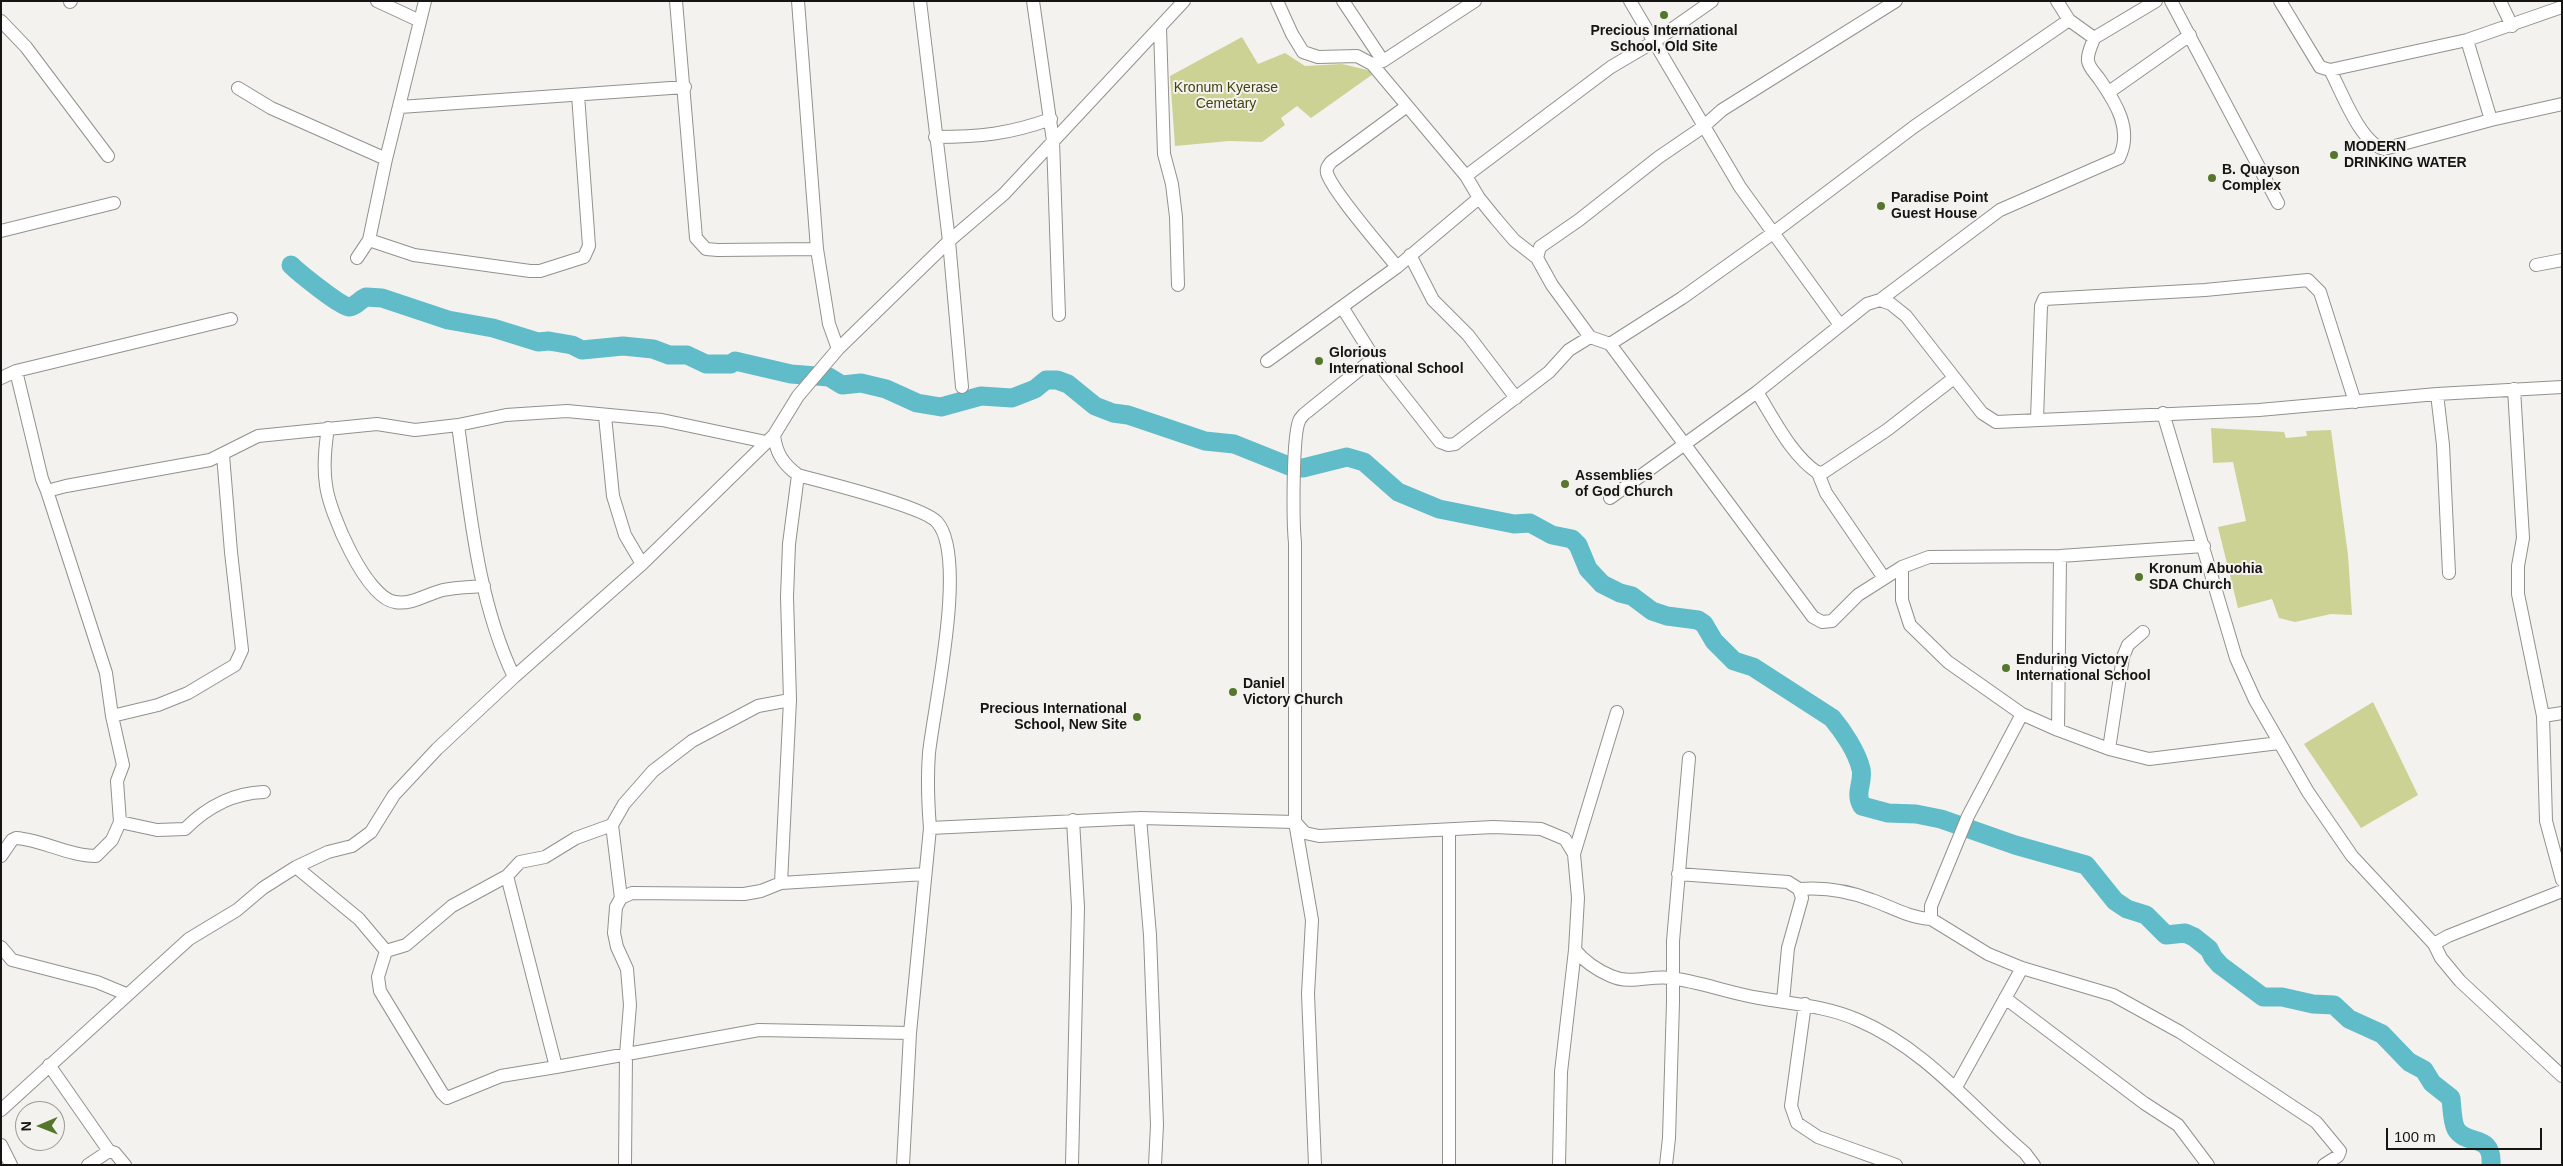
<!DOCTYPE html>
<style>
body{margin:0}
#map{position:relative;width:2563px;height:1166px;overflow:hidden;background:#f4f2ee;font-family:Helvetica,sans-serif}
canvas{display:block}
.frame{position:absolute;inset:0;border:2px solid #161513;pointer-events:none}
.north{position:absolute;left:15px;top:1101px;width:50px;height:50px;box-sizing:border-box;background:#f4f2ee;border:1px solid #9b9a96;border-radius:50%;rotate:269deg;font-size:14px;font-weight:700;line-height:20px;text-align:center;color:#161513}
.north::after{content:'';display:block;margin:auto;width:18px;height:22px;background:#55762d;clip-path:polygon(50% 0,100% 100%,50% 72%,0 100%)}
.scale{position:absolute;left:2386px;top:1128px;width:156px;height:22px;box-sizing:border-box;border:2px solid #161513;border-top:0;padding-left:6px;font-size:15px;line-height:18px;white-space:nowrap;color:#161513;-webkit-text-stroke:4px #f4f2ee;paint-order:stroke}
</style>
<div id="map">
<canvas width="2563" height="1166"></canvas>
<div class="frame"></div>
<div class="north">N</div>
<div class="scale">100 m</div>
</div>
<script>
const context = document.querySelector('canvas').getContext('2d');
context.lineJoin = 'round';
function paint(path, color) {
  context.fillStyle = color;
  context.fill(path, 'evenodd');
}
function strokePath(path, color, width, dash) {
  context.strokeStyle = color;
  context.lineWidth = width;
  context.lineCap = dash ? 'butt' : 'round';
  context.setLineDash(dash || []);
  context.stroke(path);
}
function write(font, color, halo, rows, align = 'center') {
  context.font = font + ' Helvetica,sans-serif';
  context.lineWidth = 4;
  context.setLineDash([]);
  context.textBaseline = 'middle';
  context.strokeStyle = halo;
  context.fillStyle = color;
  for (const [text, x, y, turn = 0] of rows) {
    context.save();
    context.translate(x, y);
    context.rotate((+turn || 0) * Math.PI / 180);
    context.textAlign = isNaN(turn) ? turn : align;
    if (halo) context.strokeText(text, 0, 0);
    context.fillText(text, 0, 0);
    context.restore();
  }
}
const green = new Path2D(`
 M1242,37L1258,64L1285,53L1305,66L1342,64L1376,72L1311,118L1297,106L1281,118L1285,125L1262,142L1229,141L1175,146L1170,76Z
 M2211,428L2284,432L2286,438L2307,436L2306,431L2331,430L2348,555L2352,615L2331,614L2295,622L2279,618L2272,599L2238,608L2218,527L2246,521L2233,462L2213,463Z
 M2373,702L2418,795L2361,828L2304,744Z`);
const river = new Path2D(`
 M291,265C298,272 341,307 349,307C357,306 359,300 366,297L382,298L448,320L493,328L538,342L549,341L572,345L582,350L623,346L653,349L669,355H687L706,364H731L735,361L791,374L829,377L842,385L861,383L886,389L917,403L941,407L981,396L1012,398L1035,389L1046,380H1057L1068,384L1095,406L1113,413L1128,415L1205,441L1234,444L1294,468H1303L1347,457L1364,462L1398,492L1439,509L1514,524L1530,523L1552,535L1572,539L1578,545L1588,569L1602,584L1620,593L1632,596L1652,611L1667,616L1698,620L1704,624L1714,641L1734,661L1753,667L1832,718C1843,731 1857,752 1861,769C1864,782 1854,793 1862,806L1888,813L1916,814L1941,819L2015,845L2086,865L2115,901L2127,909L2146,915L2166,935L2185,933L2194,937L2209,949L2213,957L2220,965L2263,997H2282L2313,1004L2334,1005L2349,1019L2382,1034L2409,1062L2424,1070L2432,1083L2451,1098C2452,1107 2452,1122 2456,1129C2467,1147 2493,1132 2491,1165`);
const minor = new Path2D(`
 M377,1L420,21
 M676,1L696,238L706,249L718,250L817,249
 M798,1L817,249L829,324L838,349
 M920,1L949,241L962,387
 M1033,1L1053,141L1059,315
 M1277,1L1292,34L1303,52L1318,57L1357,56L1372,64L1466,176L1479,198L1496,219L1514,240L1537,258L1552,285L1590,337L1610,344L1813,617L1822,622L1832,621L1858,595L1902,567
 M1343,1L1383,61
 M1630,1L1740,187L1840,325
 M2171,1L2278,203
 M2280,1L2320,67L2330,70L2467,40L2562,7
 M2500,1L2512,26
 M70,2L71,1
 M1,21L26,47L108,156
 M1160,28L1164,154L1172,184L1176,217L1178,285
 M2094,38L2156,1
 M1372,64L1383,61L1475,1
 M2330,70C2342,92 2360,143 2384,149L2491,120L2467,40
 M238,88L271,108L386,159
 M2109,92L2190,35
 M400,107L685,87
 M2491,120L2562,104
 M935,137C980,137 1009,134 1051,119
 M1466,176L1611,67L1655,41L1712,1
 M1,231L114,203
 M369,240L414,255L530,271H540L584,257L589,246L578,95
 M1410,255L1433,300L1468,335L1516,398
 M357,258L369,240L386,159L425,1
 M1537,258L1540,247L1579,220L1659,157L1703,127L1722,110L1896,1
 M2536,265L2562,260
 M1397,267C1383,249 1332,191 1327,173C1326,168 1328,166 1331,162L1407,106
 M1880,300L1891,304L1906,316L1982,413L1996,422L2259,410L2437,394L2562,387
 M1342,307L1374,358L1440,442L1448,445L1455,444L1549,372L1569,350L1590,337
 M1610,344L1682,298L1773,233L1915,126L2069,20
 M1267,361L1397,267L1479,198
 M16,371L42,479L47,491L66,486L210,460L258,436L377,424L415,430L458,425L506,415L567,411L662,420L766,442
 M1,378L16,371L231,319
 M2514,389L2523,538L2518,566V594L2543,716L2546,821L2562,880
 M1757,392C1774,419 1791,455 1818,473L1824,472L1887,430L1954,378
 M2437,394L2443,445L2449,573
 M2163,413L2236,658L2255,700L2308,792L2352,856L2434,944L2448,936L2562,891
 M605,416L613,496L625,535L642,564
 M2037,419L2041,306L2044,299L2205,290L2308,280L2320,292L2355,402
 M458,425C470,510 477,599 514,677
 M328,428C325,447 323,466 326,485C329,512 366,598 395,602C412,605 427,594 443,590C456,587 471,587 484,586
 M774,435C776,453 783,464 798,475C823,482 923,506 937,522C968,557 934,706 929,753C927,778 928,803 930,828L1140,818L1295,822L1305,833L1319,836L1493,827L1541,829L1565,839L1574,854L1578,898L1575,950L1561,1072L1559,1165
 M1818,473L1826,493L1884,578
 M1610,498L1757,392L1867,304L1880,300L2000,210L2119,158C2133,130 2116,103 2100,80C2096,74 2089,68 2088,61C2087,53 2092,45 2094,38L2069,20L2057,1
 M2204,546L2060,556L1929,557L1902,567V600L1910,625L1948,662L2022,714L2058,730L2109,749L2149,759L2279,743
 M2022,714L1968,816L1931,906V919L1988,954L2022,968L2113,995L2180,1032L2316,1122L2340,1151L2338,1156L2324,1165
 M112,716L158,705L188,693L235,665L242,650L231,552L223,455
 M2543,716L2562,713
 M2058,730L2060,556
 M2109,749L2123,657L2128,645L2143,632
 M1140,818L1150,935L1157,1125L1155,1165
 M120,822L157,830L185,829C207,807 232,793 264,792
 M612,825L624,804L653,771L692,741L758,706L790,700
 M1574,854L1617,712
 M1,856L12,840L16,838C43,840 69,856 96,856L112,840L120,822L117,781L123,765L112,716L106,673L47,491
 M296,867L359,919L386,951L406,945L452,906L507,876L520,862L545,857L576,838L612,825L621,898L616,907L614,933L617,947L627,969L630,1005L626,1054L625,1165
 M1678,874L1788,882L1799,889L1802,898L1788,948L1783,1001
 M507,876L556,1067L759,1030L910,1033
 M781,883L790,700L787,597L789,544L798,475
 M1799,889C1823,887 1849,891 1872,900C1892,907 1909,918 1931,919
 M621,898L632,893L744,894L761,891L781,883L925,874
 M2434,944L2441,958L2460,981L2562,1076
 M1,947L12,960L97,982L126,994
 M1575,950C1584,961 1597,970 1611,976C1631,985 1650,975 1671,978C1701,982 1729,993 1759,998C1792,1004 1827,1006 1858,1020C1926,1049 1971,1107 2025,1153L2034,1165
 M386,951L378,977L380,991L442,1093L447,1098L501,1076L556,1067
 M2005,998L2144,1103L2178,1125L2208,1165
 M1805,1004L1791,1106L1797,1123L1818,1137L1896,1165
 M49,1065L109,1151
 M1956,1087L2022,968
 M1,1110L189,939L237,910L263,888L296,867L328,852L352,846L371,832L394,795L437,749L514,677L642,564L774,435L798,396L838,349L949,241L1004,194L1184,1
 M1,1145L11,1165
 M88,1165L109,1151L115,1153L125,1165
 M903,1165L910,1033L930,828
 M1072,1165L1078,907L1073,820
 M1315,1165L1308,994L1312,920L1295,822V543C1293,524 1292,432 1300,419C1302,416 1305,413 1308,411L1374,358
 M1449,1165V830
 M1666,1165L1669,1138L1673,1002V941L1689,758`);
const markers = [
 [1664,15,5,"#55762d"],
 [2334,155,5,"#55762d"],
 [2212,178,5,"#55762d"],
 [1881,206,5,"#55762d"],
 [1319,361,5,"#55762d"],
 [1565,484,5,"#55762d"],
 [2139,577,5,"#55762d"],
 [2006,668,5,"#55762d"],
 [1233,692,5,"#55762d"],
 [1137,717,5,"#55762d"]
];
const poiNames = [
 ["Precious International",1664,31,"center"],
 ["School, Old Site",1664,47,"center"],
 ["MODERN",2344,147],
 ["DRINKING WATER",2344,163],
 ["B. Quayson",2222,170],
 ["Complex",2222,186],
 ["Paradise Point",1891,198],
 ["Guest House",1891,214],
 ["Glorious",1329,353],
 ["International School",1329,369],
 ["Assemblies",1575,476],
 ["of God Church",1575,492],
 ["Kronum Abuohia",2149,569],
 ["SDA Church",2149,585],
 ["Enduring Victory",2016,660],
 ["International School",2016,676],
 ["Daniel",1243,684],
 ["Victory Church",1243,700],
 ["Precious International",1127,709,"right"],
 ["School, New Site",1127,725,"right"]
];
const parkNames = [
 ["Kronum Kyerase",1226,88],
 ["Cemetary",1226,104]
];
paint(green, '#cbd294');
strokePath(river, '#60bcc9', 19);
strokePath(minor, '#92918c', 14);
strokePath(minor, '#fff', 12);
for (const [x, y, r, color] of markers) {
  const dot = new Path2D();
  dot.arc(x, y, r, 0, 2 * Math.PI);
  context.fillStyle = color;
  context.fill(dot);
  strokePath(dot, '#f4f2ee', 2);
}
write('bold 14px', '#161513', '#f4f2ee', poiNames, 'left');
write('14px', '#414411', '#f4f2ee', parkNames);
</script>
